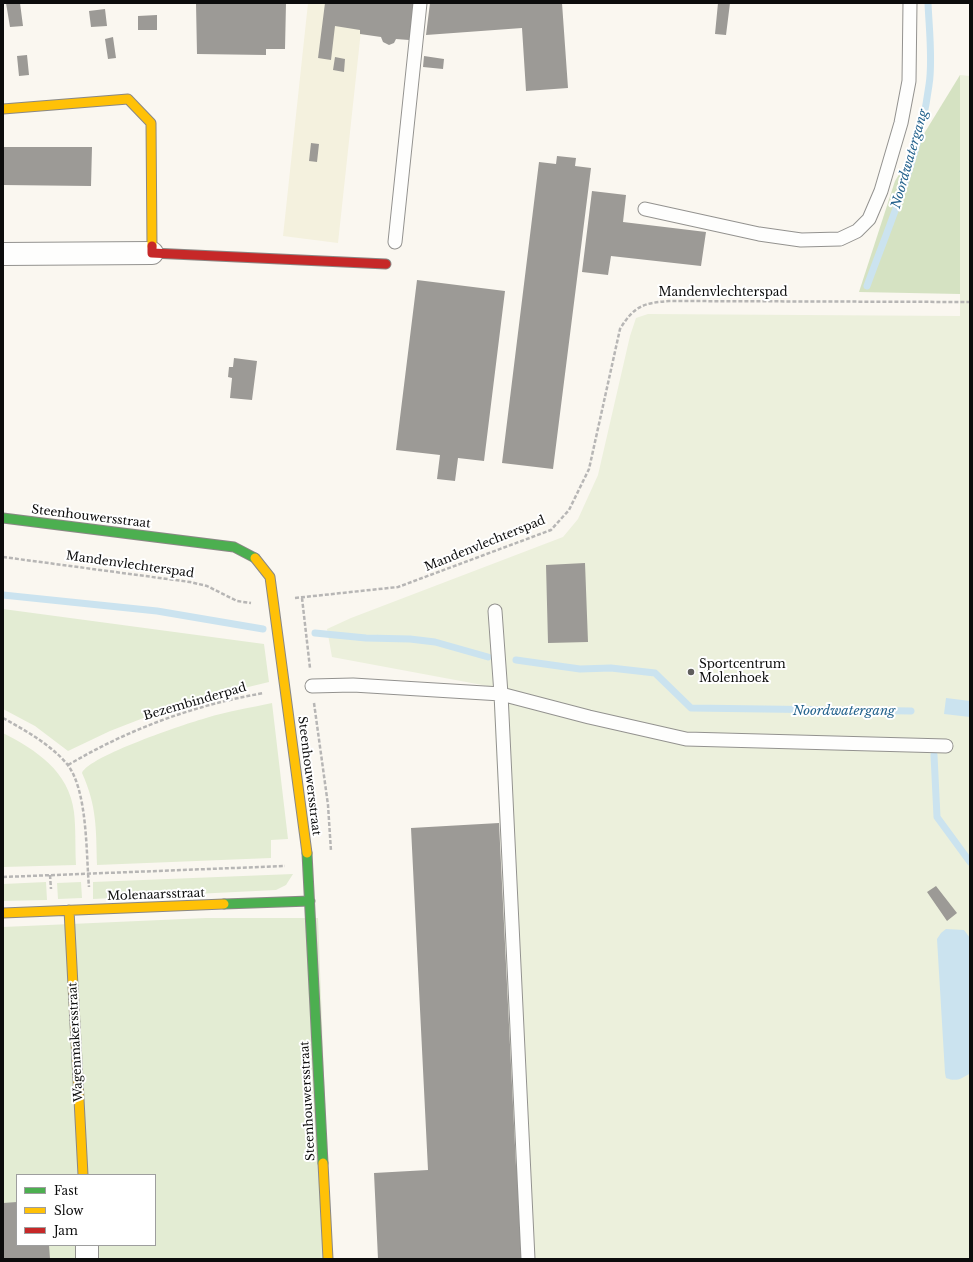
<!DOCTYPE html>
<style>
body{margin:0}
#map{position:relative;width:973px;height:1262px;overflow:hidden;background:#faf7f0;font-family:"Libre Baskerville",serif}
canvas{display:block}
.frame{position:absolute;inset:0;border:4px solid #0c0c0c;pointer-events:none}
.legend{position:absolute;left:16px;top:1174px;width:140px;height:72px;box-sizing:border-box;background:#fff;border:1px solid #9e9e9e;margin:0;padding:5px 7px;list-style:none;font-size:12px;color:#0c0c0c}
.legend li{display:flex;align-items:center;gap:8px;height:20px}
.legend b{width:20px;border:1px solid #9e9e9e}
</style>
<div id="map">
<canvas width="973" height="1262"></canvas>
<div class="frame"></div>
<ul class="legend">
<li><b style="height:5px;background:#4caf50"></b>Fast</li>
<li><b style="height:5px;background:#ffc107"></b>Slow</li>
<li><b style="height:5px;background:#c62828"></b>Jam</li>
</ul>
</div>
<script>
const context = document.querySelector('canvas').getContext('2d');
context.lineJoin = 'round';
function paint(path, color) {
  context.fillStyle = color;
  context.fill(path, 'evenodd');
}
function strokePath(path, color, width, dash) {
  context.strokeStyle = color;
  context.lineWidth = width;
  context.lineCap = dash ? 'butt' : 'round';
  context.setLineDash(dash || []);
  context.stroke(path);
}
function write(font, color, halo, rows, align = 'center') {
  context.font = font + ' "Libre Baskerville",serif';
  context.lineWidth = 4;
  context.setLineDash([]);
  context.textBaseline = 'middle';
  context.strokeStyle = halo;
  context.fillStyle = color;
  for (const [text, x, y, turn = 0] of rows) {
    context.save();
    context.translate(x, y);
    context.rotate((+turn || 0) * Math.PI / 180);
    context.textAlign = isNaN(turn) ? turn : align;
    if (halo) context.strokeText(text, 0, 0);
    context.fillText(text, 0, 0);
    context.restore();
  }
}
const farmland = new Path2D(`
 M308,3H364L338,243L283,236Z`);
const green = new Path2D(`
 M3,609L264,644L269,682L182,703L110,731L68,751L35,726L3,709Z
 M272,703L288,839L271,840V858L97,865C96,829 97,806 82,773C89,756 185,724 206,718C228,711 250,708 272,703Z
 M3,733C36,750 69,771 74,812C76,829 75,847 76,865L3,867Z
 M293,874L286,885L276,890L93,899V882Z
 M46,882L47,900L3,901V884Z
 M81,882L82,898L58,899L57,883Z
 M206,918H318L331,1259H3V927ZM17,1175H155V1245H17Z`);
const forest = new Path2D(`
 M960,75V294L859,292L895,181Z`);
const pitch = new Path2D(`
 M960,75L970,76V1259H525L520,1166H516L493,687L332,657L327,629L351,618L563,537L578,519L598,475L630,336L636,318L648,314L960,316Z`);
const water = new Path2D(`
 M946,698L970,701V717L944,714Z
 M946,929L964,930L970,938V1070L969,1074C961,1079 956,1082 946,1078L945,1073L937,939L941,933Z`);
const stream = new Path2D(`
 M867,286C891,220 920,155 929,85C933,61 929,28 928,3
 M3,595L157,611L263,629
 M315,633L366,638L410,639L435,642L488,657
 M516,660L580,669L611,668L655,673L691,708L911,711
 M934,755L937,817L970,862`);
const building = new Path2D(`
 M6,3H20L23,26L10,27Z
 M196,3H286L285,49H266V55L197,54Z
 M325,3H418L415,30L411,29L409,40L396,39L394,43L389,45L383,42L381,37L360,34V30L335,26L331,60L318,58Z
 M430,3H562L568,88L526,91L522,28L426,35Z
 M718,3H730L726,35L715,34Z
 M105,9L107,26L91,27L89,11Z
 M157,15V30H138V16Z
 M113,37L116,58L108,59L105,39Z
 M27,55L29,75L19,76L17,56Z
 M424,56L444,59L443,69L423,67Z
 M335,57L345,59L344,72L333,70Z
 M311,143L319,144L317,162L309,161Z
 M3,147H92L91,186L3,185Z
 M557,156L576,158L575,166L591,168L553,469L502,463L539,162L556,164Z
 M592,191L626,195L623,222L706,232L701,266L611,256L608,275L582,272Z
 M417,280L505,291L484,461L458,458L455,481L437,479L440,455L396,450Z
 M234,358L257,361L252,400L230,398L232,378L228,377L229,367H233Z
 M585,563L588,642L548,643L546,565Z
 M499,823L516,1166H520L525,1259H378L374,1173L428,1170L411,828Z
 M936,886L957,913L947,921L927,892Z
 M17,1202V1245H49L50,1259H3V1203Z`);
const path = new Path2D(`
 M3,557L190,582L207,586L237,601L251,603
 M295,598L398,587L551,530L569,510L589,469L620,329C634,306 643,303 669,301L970,302
 M302,598L310,668
 M314,703L328,805L331,851
 M3,718C26,731 50,744 67,764C88,790 86,855 89,887
 M68,765C129,729 194,705 264,693
 M50,875L51,889
 M3,877L285,866`);
const lane = new Path2D(`
 M645,209L759,234L801,240L840,239L857,231L869,219L881,191L901,123L909,81L910,3
 M395,242L420,3
 M495,611L501,694L528,1259
 M312,686L353,685L501,694L589,717L686,739L946,746`);
const street = new Path2D(`
 M3,254L152,253
 M87,1245V1259`);
const fast = new Path2D(`
 M3,518L234,547L255,558
 M307,853L323,1163
 M224,904L310,901`);
const slow = new Path2D(`
 M3,109L128,99L151,123L152,246
 M255,558L270,577L307,853
 M69,910L83,1175
 M3,913L224,904
 M323,1163L328,1259`);
const jam = new Path2D(`
 M152,246V253L386,264`);
const markers = [
 [691,672,4,"#5f5e5c"]
];
const streetNames = [
 ["Mandenvlechterspad",723,293],
 ["Steenhouwersstraat",91,517,7],
 ["Mandenvlechterspad",485,544,-22],
 ["Mandenvlechterspad",130,565,8],
 ["Bezembinderpad",195,702,-16],
 ["Steenhouwersstraat",309,776,83],
 ["Molenaarsstraat",156,895,-2],
 ["Wagenmakersstraat",76,1042,-93],
 ["Steenhouwersstraat",308,1101,-93]
];
const poiNames = [
 ["Sportcentrum",699,665],
 ["Molenhoek",699,679]
];
const waterNames = [
 ["Noordwatergang",910,159,-74],
 ["Noordwatergang",844,711]
];
paint(farmland, '#f4f1de');
paint(green, '#e3ecd3');
paint(forest, '#d5e2c2');
paint(pitch, '#ecf0dc');
paint(water, '#cbe3ef');
strokePath(stream, '#cbe3ef', 7);
paint(building, '#9c9a96');
strokePath(lane, '#93928f', 15);
strokePath(street, '#93928f', 24);
strokePath(fast, '#8a8885', 11);
strokePath(slow, '#8a8885', 11);
strokePath(jam, '#8a8885', 11);
strokePath(path, '#b7b6b5', 2.5, [4, 2]);
strokePath(lane, '#fefefd', 13);
strokePath(street, '#fefefd', 22);
strokePath(fast, '#4caf50', 9);
strokePath(slow, '#ffc107', 9);
strokePath(jam, '#c62828', 9);
for (const [x, y, r, color] of markers) {
  const dot = new Path2D();
  dot.arc(x, y, r, 0, 2 * Math.PI);
  context.fillStyle = color;
  context.fill(dot);
  strokePath(dot, '#fff', 1.5);
}
write('12px', '#0c0c0c', '#fff', streetNames);
write('12px', '#0c0c0c', '#fff', poiNames, 'left');
write('italic 13px', '#25638d', '#fff', waterNames);
</script>
